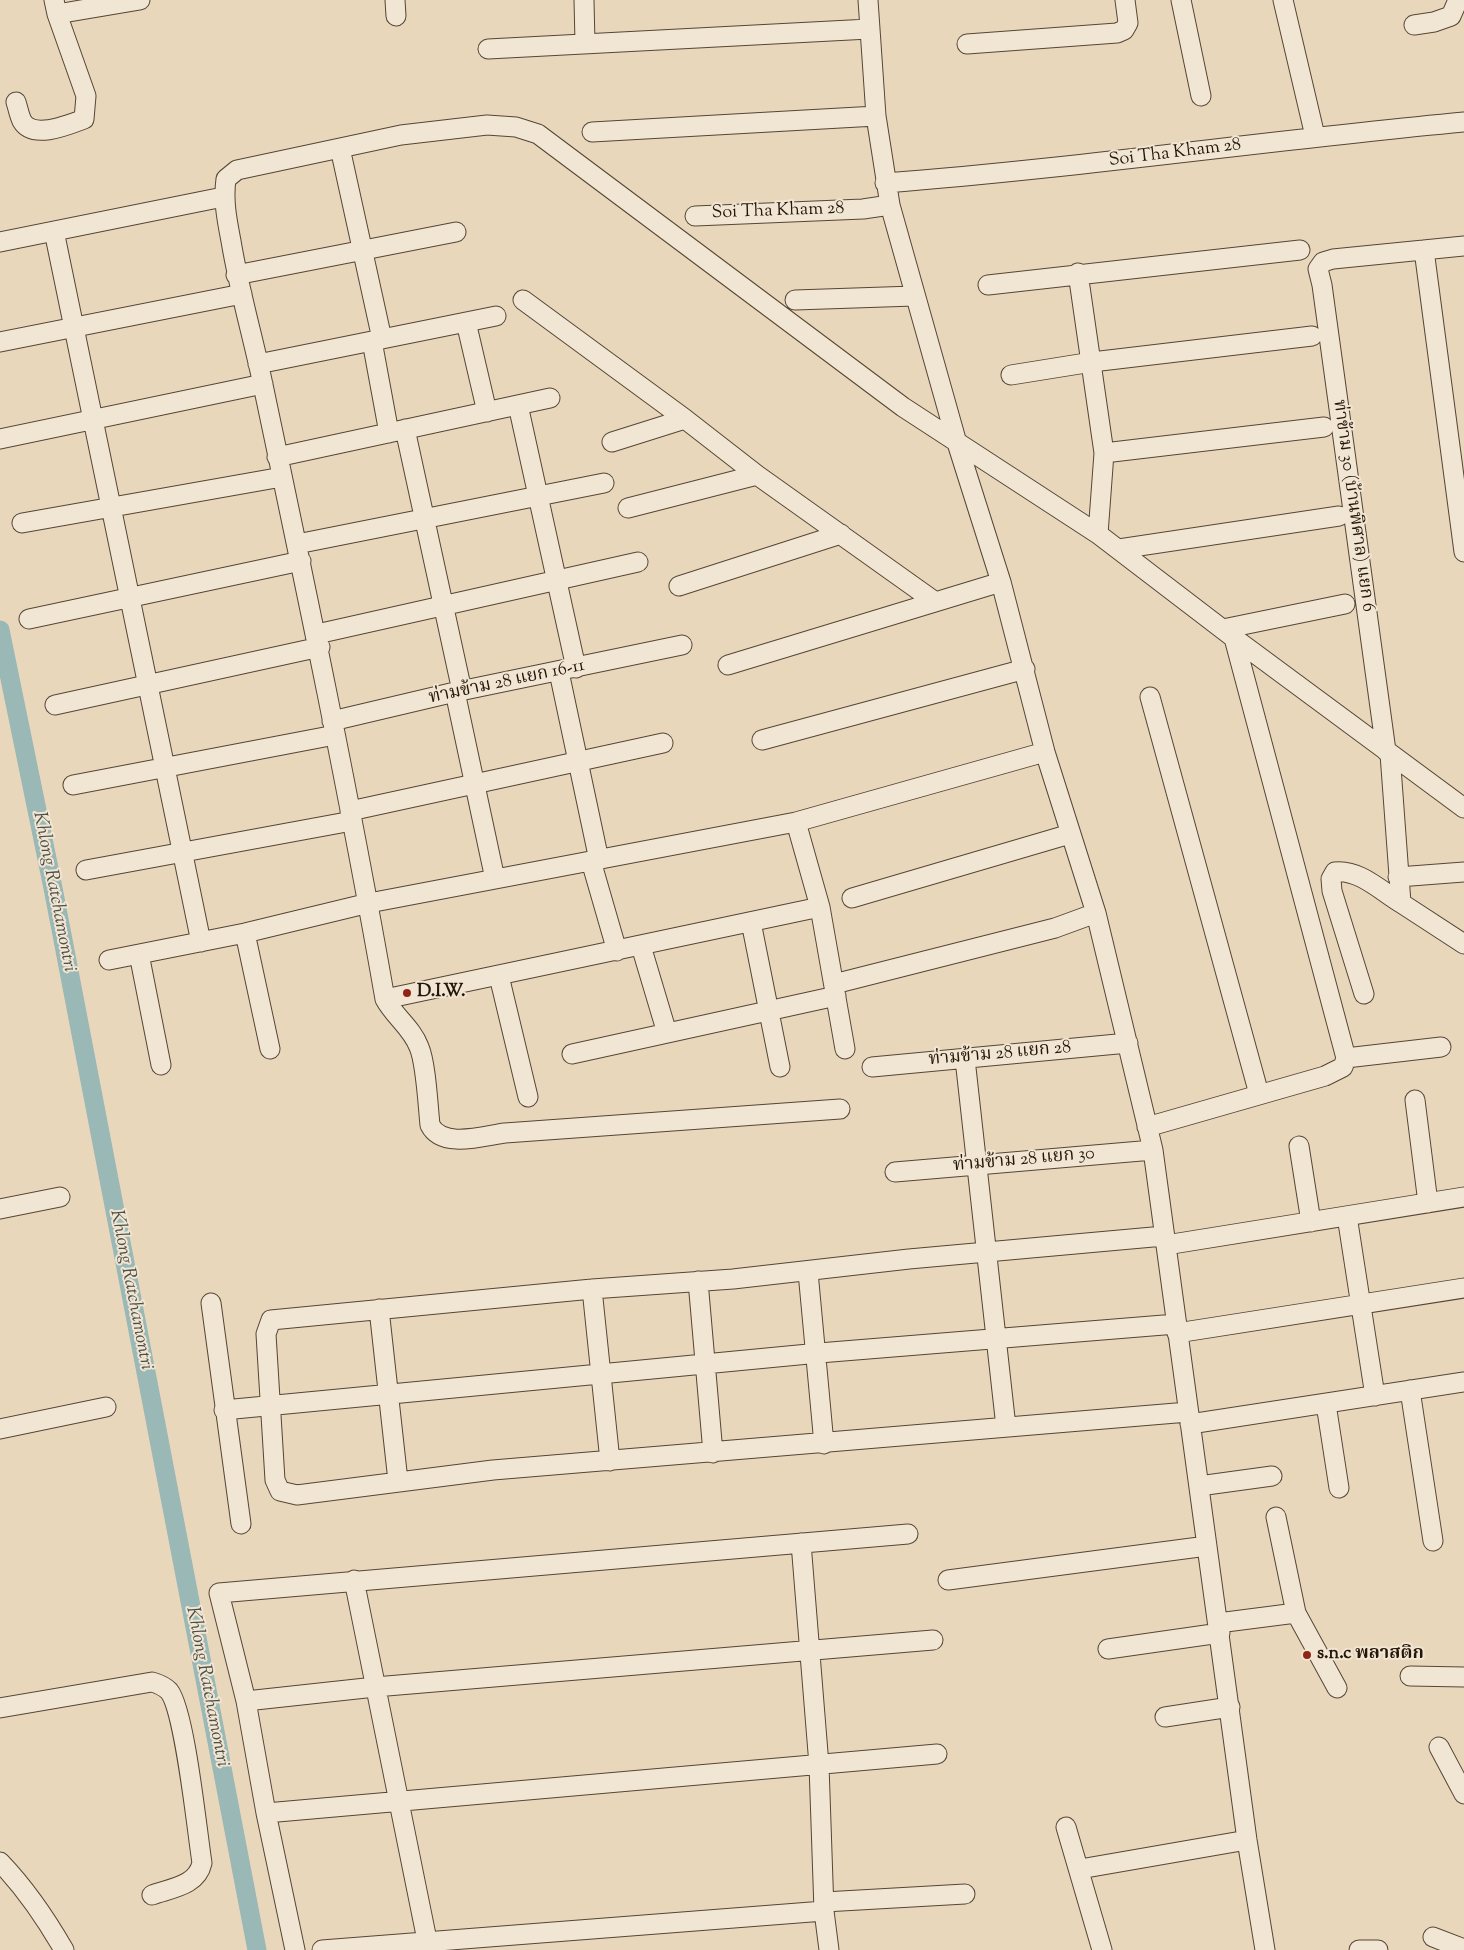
<!DOCTYPE html>
<meta charset="utf-8">
<style>
body{margin:0}
canvas{display:block;background:#e9d7bb}
</style>
<canvas width="1464" height="1950"></canvas>
<script>
const context = document.querySelector('canvas').getContext('2d');
context.lineJoin = 'round';
function strokePath(path, color, width, dash) {
  context.strokeStyle = color;
  context.lineWidth = width;
  context.lineCap = dash ? 'butt' : 'round';
  context.setLineDash(dash || []);
  context.stroke(path);
}
function write(font, color, halo, rows, align = 'center') {
  context.font = font + ' "Sorts Mill Goudy","Noto Serif Thai",serif';
  context.lineWidth = 4;
  context.setLineDash([]);
  context.textBaseline = 'middle';
  context.strokeStyle = halo;
  context.fillStyle = color;
  for (const [text, x, y, turn = 0] of rows) {
    context.save();
    context.translate(x, y);
    context.rotate((+turn || 0) * Math.PI / 180);
    context.textAlign = isNaN(turn) ? turn : align;
    if (halo) context.strokeText(text, 0, 0);
    context.fillText(text, 0, 0);
    context.restore();
  }
}
const canal = new Path2D(`
 M0,630L53,888L257,1950`);
const minor = new Path2D(`
 M395,0L396,16
 M584,0L585,43
 M868,0L876,116L890,205L957,443L1001,582L1045,752L1096,913L1153,1150L1247,1840L1265,1950
 M1181,0L1201,96
 M1283,0L1315,136
 M57,14L140,0
 M1414,25L1434,22L1451,16L1458,0
 M967,44L1117,33L1124,30L1128,23L1125,0
 M488,49L869,29
 M16,102C18,108 19,115 22,121C33,140 68,125 84,119L86,96L57,14L54,0
 M592,132L876,116
 M340,148L382,339
 M885,183C1079,168 1271,140 1464,122
 M695,216L863,209L890,205
 M54,231L201,942
 M0,242L223,197
 M1424,250L1464,552
 M1078,273L1104,453L1098,534
 M236,275L456,232
 M988,285L1300,250
 M523,300L685,419L757,475L934,601
 M795,300L914,296
 M466,322L487,412
 M372,341L389,433
 M0,342L242,294
 M258,364L496,316
 M1011,375L1092,362L1312,336
 M518,405L576,668
 M405,429L462,691
 M0,439L263,384
 M612,442L685,419
 M1104,453L1324,427
 M277,457L550,398
 M628,508L757,475
 M22,523L282,477
 M297,544L604,483
 M1119,549L1339,516
 M679,586L841,534
 M29,619L301,561
 M1223,629L1345,604
 M317,634L638,562
 M728,665L1001,582
 M559,672L599,860
 M455,692L495,879
 M1150,697L1259,1094
 M55,705L320,647
 M332,721L455,692L682,645
 M762,740L1025,669
 M1386,751L1322,285L1318,269L1323,262L1333,259L1464,246
 M1390,754L1401,903L1464,944
 M73,785L335,735
 M350,811L663,743
 M796,822L1045,752
 M591,861L617,951
 M86,870L352,821
 M1398,877L1464,872
 M852,898L1070,834
 M751,922L780,1067
 M245,933L270,1049
 M641,946L667,1033
 M139,954L161,1065
 M109,960L245,933L369,903L796,822L820,907L845,1049
 M499,976L528,1097
 M834,984L1055,928L1096,913
 M1364,994L1332,891L1331,879L1335,872C1359,869 1381,891 1401,903
 M385,999L820,907
 M572,1054L836,996
 M1346,1058L1441,1047
 M965,1059L1006,1427
 M872,1067L1128,1043
 M1415,1100L1428,1203
 M840,1109L505,1133C483,1136 442,1149 430,1125C428,1106 426,1063 419,1047C412,1028 394,1016 385,999C349,793 306,589 263,385C253,337 239,290 231,241C227,220 223,201 226,179L237,170L401,135L487,125L516,127L538,134L903,407L1098,534L1234,638L1464,808
 M1147,1127L1325,1076L1343,1067L1346,1058L1234,638
 M1299,1146L1311,1222
 M895,1172L1153,1150
 M0,1209L60,1197
 M1347,1216L1375,1396
 M1164,1236L909,1259L733,1279L592,1289L271,1320L266,1334L275,1480L280,1491L297,1495L493,1470L1188,1412
 M1166,1245L1464,1197
 M808,1272L824,1444
 M698,1281L713,1453
 M592,1289L610,1461
 M211,1303L241,1524
 M379,1309L398,1481
 M1177,1333L1464,1288
 M1410,1390L1433,1541
 M1326,1404L1339,1488
 M224,1410L819,1353L1176,1324
 M1190,1424L1464,1382
 M0,1429L106,1407
 M1199,1486L1272,1476
 M1276,1517L1296,1613L1337,1688
 M801,1543L819,1765L824,1911L829,1950
 M354,1580L429,1950
 M948,1580L1207,1546
 M1218,1623L1296,1613
 M1108,1649L1220,1633
 M1410,1676L1464,1677
 M246,1701L375,1687L933,1640
 M0,1708L152,1682C159,1684 164,1686 169,1691C185,1711 197,1831 202,1863C197,1886 171,1888 152,1895
 M1165,1717L1230,1707
 M1439,1747L1464,1794
 M266,1813L937,1754
 M1066,1827L1102,1950
 M0,1862C26,1889 45,1917 64,1950
 M1080,1869L1247,1840
 M824,1902L965,1894
 M1433,1937L1464,1949
 M295,1950L266,1813L246,1701L219,1593L908,1534
 M322,1950L824,1911
 M1359,1950H1378`);
const markers = [
 [407,993,5,"#8f2418"],
 [1307,1655,5,"#8f2418"]
];
const streetNames = [
 ["Soi Tha Kham 28",1175,154,-7],
 ["Soi Tha Kham 28",778,212,-2],
 ["ท่าข้าม 30 (บ้านพิศาล) แยก 6",1352,506,82],
 ["ท่ามข้าม 28 แยก 16-11",507,683,-12],
 ["ท่ามข้าม 28 แยก 28",1000,1055,-5],
 ["ท่ามข้าม 28 แยก 30",1024,1161,-5]
];
const poiNames = [
 ["D.I.W.",417,993],
 ["s.n.c พลาสติก",1317,1655]
];
const waterNames = [
 ["Khlong Ratchamontri",53,892,79],
 ["Khlong Ratchamontri",130,1290,79],
 ["Khlong Ratchamontri",206,1687,79]
];
strokePath(canal, '#99b8b6', 19);
strokePath(minor, '#554635', 21);
strokePath(minor, '#f1e5d3', 19);
for (const [x, y, r, color] of markers) {
  const dot = new Path2D();
  dot.arc(x, y, r, 0, 2 * Math.PI);
  context.fillStyle = color;
  context.fill(dot);
  strokePath(dot, '#f1e5d3', 2);
}
write('18px', '#241608', '#f1e5d3', streetNames);
write('bold 18px', '#241608', '#f1e5d3', poiNames, 'left');
write('italic 19px', '#4d4f45', '#f1e5d3', waterNames);
</script>
